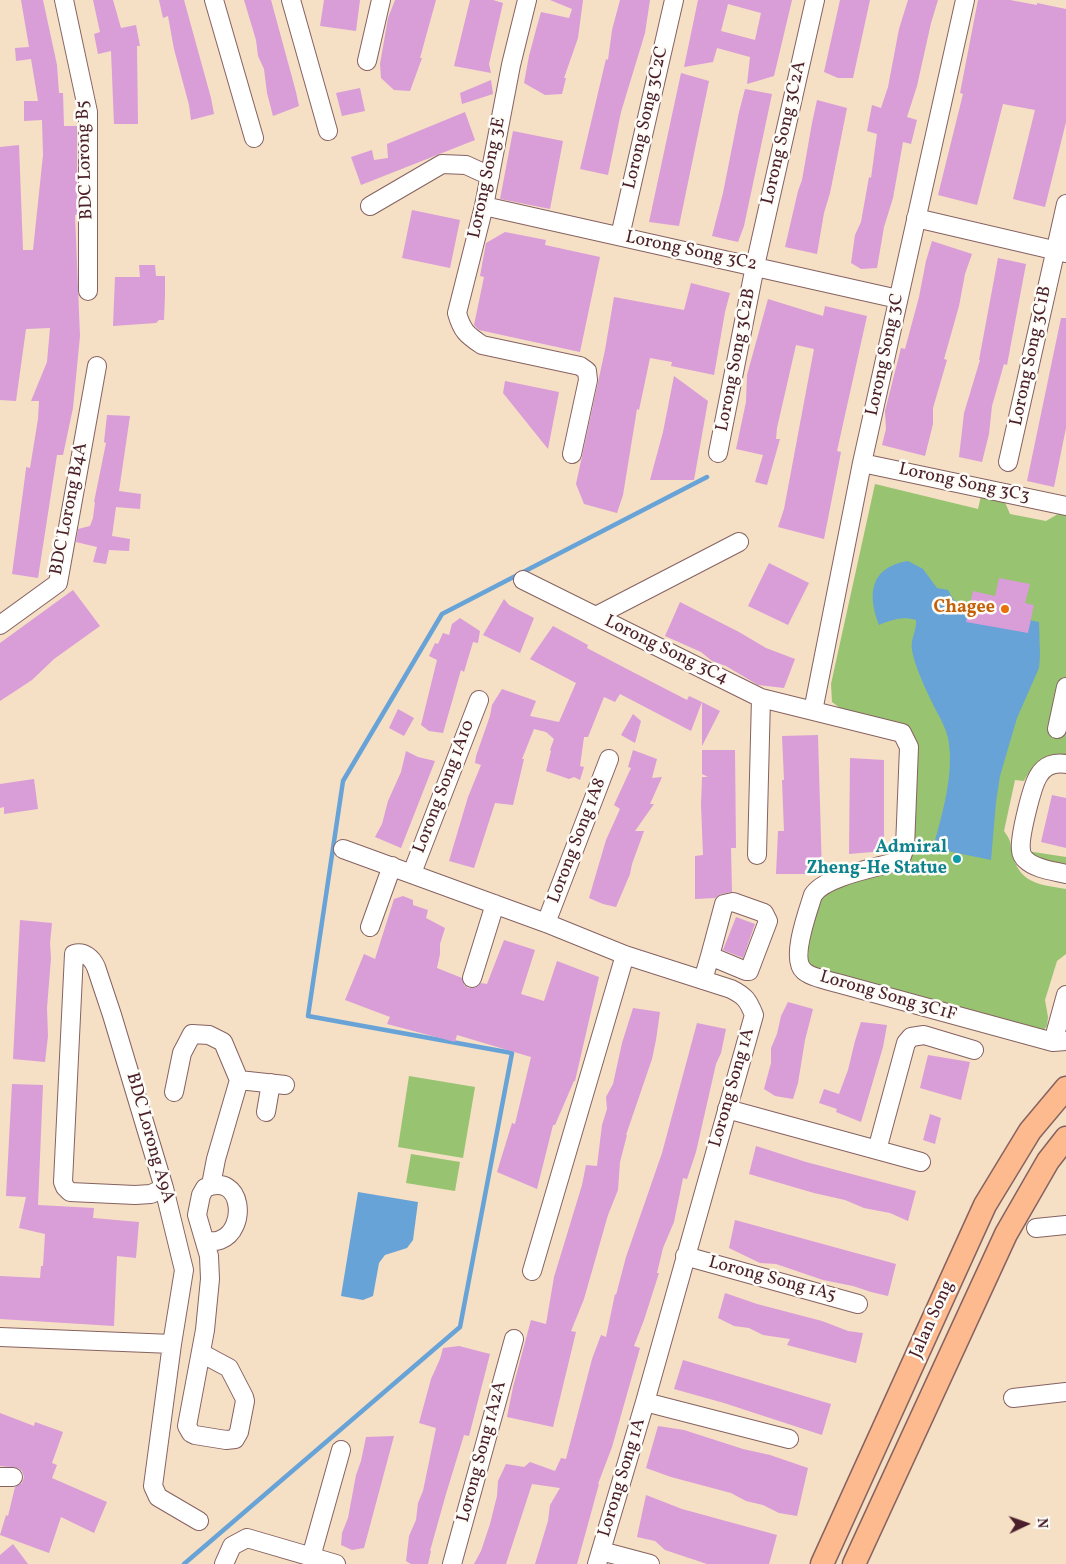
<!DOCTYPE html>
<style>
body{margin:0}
#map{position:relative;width:1066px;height:1564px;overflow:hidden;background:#f5dfc5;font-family:Vollkorn,serif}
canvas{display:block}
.north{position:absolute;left:1001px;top:1499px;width:50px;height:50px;-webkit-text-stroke:4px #fdfcf7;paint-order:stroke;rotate:87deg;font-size:14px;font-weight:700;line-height:20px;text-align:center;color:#4a1f2b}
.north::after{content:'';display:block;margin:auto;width:18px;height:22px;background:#4a1f2b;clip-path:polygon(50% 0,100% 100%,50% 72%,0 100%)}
</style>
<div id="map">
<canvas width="1066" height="1564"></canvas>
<div class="north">N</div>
</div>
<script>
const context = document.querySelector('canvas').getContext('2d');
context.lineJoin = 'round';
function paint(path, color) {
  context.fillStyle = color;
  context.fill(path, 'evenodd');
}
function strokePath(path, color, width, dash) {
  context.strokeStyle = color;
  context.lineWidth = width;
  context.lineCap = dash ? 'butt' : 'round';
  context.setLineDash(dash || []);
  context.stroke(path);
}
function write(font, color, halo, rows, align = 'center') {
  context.font = font + ' Vollkorn,serif';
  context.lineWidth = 5;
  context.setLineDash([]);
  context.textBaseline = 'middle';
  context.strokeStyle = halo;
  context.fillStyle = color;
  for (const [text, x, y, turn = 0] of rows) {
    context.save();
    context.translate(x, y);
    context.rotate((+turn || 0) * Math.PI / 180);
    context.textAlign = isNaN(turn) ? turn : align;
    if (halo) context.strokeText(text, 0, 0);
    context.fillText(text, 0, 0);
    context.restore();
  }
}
const green = new Path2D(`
 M875,484L978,509L981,496L1004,500L1010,514L1046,521L1058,514L1066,515V756C1044,759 1035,761 1024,781L1015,780L1004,831C1012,842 1010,843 1013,856C1020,884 1042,885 1066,889V954L1057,961L1045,1000L1048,1017L1047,1026L1042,1032L835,976L802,963L822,887L892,867L914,749L844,711L832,702L831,684Z
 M1027,851L1066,857V867L1029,860Z
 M409,1076L475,1087L463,1158L398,1147Z
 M411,1154L460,1162L455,1191L406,1183Z`);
const water = new Path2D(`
 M908,561L923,569L937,588L948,590L953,599L964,607L1039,622L1040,656L1039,668L1017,718L1000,776L996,802L991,860L933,848C942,815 955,772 948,738C946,729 942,722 938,714C929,697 915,668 912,650C910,639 917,631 916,620C902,616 892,620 879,625C867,594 870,567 908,561Z
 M358,1192L418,1202L413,1240L407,1248L385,1255L379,1263L373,1296L363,1300L341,1296Z`);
const stream = new Path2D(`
 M184,1564L460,1327L512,1053L308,1016L343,781L442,614L707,477`);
const building = new Path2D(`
 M21,0H43L57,65L59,93H63L64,126H77V215H75L80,336L73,408L63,455H57L38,578L12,574L26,469V467L30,468L38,419L39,401H31L47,362L50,328L26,329L16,401L0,400V147L19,145L23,250H33L43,155L42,120L24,121V101H38L31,59L16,61L15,48L29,47Z
 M93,0H113L121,28L136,25L140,46H137L138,124H114L111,51L98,54L94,34L100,32Z
 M159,0H184L211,98L214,114L191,120L189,105L174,49L168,16L163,18Z
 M244,0H271L296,92L299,106L273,116L267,93L264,69L258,56L256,40Z
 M324,0H360L356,31L320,26Z
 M395,0H436L420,58H422L410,91L394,90L381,78L380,64L388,18Z
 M470,0H493L503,3L489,64L491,73L454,66Z
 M550,0H583L578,38L564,78H566L562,94L545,95L524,83L529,56L537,26L541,12L569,18L572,9Z
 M620,0H650L645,33L621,112L608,175L580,169L606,59L608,60L612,30Z
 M698,0H792L774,76L747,84L750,57L717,48L713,62L684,67ZM728,4L761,13L755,40L721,31Z
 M840,0H870L853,78H838L824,72Z
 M908,0H938L931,23L917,86L907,117L917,120L911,144L903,142L893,198L884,227L877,268L861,269L851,263L855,235L861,222L869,177L871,178L877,134L867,131L872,105L881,108L888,87L899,29Z
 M978,0H1010L1037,5V3L1066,9V122L1045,207L1013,199L1035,110L1003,104L977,205L938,195L963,94L960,93Z
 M681,73L709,81L679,226L649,222Z
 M491,80L493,94L462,104L460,93Z
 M360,88L365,111L342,116L336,93Z
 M745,89L772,94L744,226L738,242L712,236L723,193L739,112Z
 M817,100L847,108L830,193L824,213L817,254L785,247L798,191L802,180L812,123Z
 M465,112L475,140L361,185L351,157L372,150L374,160L388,158L387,144Z
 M513,131L563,141L550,209L500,199Z
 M412,210L460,220L450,268L402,258Z
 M505,232L546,240L545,245L600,257L580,352L479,330L474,325L484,277L480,276L486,243Z
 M932,241L972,254L965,274L959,306L944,359L947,360L933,408V424L925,456L882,445L886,429L885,411L901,348L905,349L919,297L926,261Z
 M998,258L1026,264L1007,365L1004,364L992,406L989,434L982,462L959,457L964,413L980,360H979Z
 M139,265H155L156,276H165V295L164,320H159L156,323L113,326L115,277H140Z
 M691,283L730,293L725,312L714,375L671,366L672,362L650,358L639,410L637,409L623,495L617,513L584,504L576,484L605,350L614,297L684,310Z
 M768,299L823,316L825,306L867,316L837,451L841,452L824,539L778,527L784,509L814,349L796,345L777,428L776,439H780L767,485L755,482L763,455L736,449L746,402L747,375Z
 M1061,318H1066V428L1054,487L1027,481Z
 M674,376L708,401L694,480H650L663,432Z
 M505,381L559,392L548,449L503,393Z
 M107,415L130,416L119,491L141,494L140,509L116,507L112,536L130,539L129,551L109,550L106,564L93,562L97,547L76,542L78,529L90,526L93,518L95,502H94L106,443L104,442Z
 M769,563L809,583L788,625L748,606Z
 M999,578L1030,584L1025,603L1034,605L1028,633L966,622L973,591L995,596Z
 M73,590L100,626L54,659L32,680L0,701V643Z
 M504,599L509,605L534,618L520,653L483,635Z
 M680,602L739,632L766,648L795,659L784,688L758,685L726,666L712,661L701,652L665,636Z
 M460,618L480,631L478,643L473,642L464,672L461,670L443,733L429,731L421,725L437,660L429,656L435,643L438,644L443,633L449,635L452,624Z
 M553,626L588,645L587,648L625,668L687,700L689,696L702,702L691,731L620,694L615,702L604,697L588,737H584L580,766L584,767L580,780L574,777L569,779L546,771L551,751L550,750L554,739L546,732L534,729L522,759H524L513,805L495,803L474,868L449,861L468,797L481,765L475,763L476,756L490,716L492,705L502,689L536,701L530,716L559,722L576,683L530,659Z
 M702,702L720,711L702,746Z
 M398,709L414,718L404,736L389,728Z
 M633,714L641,721L635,743L621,735Z
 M818,735L822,874H776L778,831H784L782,780H784L782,736Z
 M633,750L657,759L652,778L662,777L650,804H654L635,831H644L632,864L630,874L616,907L603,904L589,898L606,840L620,809L614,805L631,768L628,767Z
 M702,750H735L736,848H731L732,892L721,894L715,898L695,899V856L703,855L701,805L702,777H708L702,774Z
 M406,751L418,757L435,761L401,848L375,837L382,824L388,801L401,772Z
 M850,758L884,760V851L849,854Z
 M34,779L38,809L4,814V807L0,808V784Z
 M1052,795L1066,798V848L1041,842Z
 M403,896L413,900V905L428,910L426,918L445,928L440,944V954L437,968L462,978L464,985L468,988H475L481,983L487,984L504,940L535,950L521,994L544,1001L557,961L599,977L575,1081H574L555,1125H553L537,1189L497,1172L512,1123L515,1124L531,1057L457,1035L455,1042L387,1024L390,1017L345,1000L364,954L375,959L394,899Z
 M736,917L755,924L743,958L723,950Z
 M20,920L52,923L50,943L51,958L47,1008L48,1036L45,1062L13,1059Z
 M788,1002L813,1009L805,1040L798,1083L793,1099L775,1096L764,1089L771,1063V1048L777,1034L781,1016Z
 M633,1008L660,1012L656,1040L652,1059L626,1135H627L620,1162L618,1190L608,1215L584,1299L571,1331L576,1332L553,1427L507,1417L513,1387L531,1320L546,1324L554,1277L582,1185L586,1165L597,1166L602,1125L607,1109L606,1097L613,1084L622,1043Z
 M861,1022L887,1025L883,1047L861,1122L836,1112L837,1109L819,1103L824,1089L839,1094L848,1070L855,1041Z
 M697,1023L726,1029L721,1053L716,1064L696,1152L687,1179L683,1178L674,1222L663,1248L657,1273H659L644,1320L634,1346L640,1348L612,1447L598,1484H599L577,1564H535L548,1521L550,1505L560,1488L532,1484L506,1564H474L481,1551L490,1524L497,1496L498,1481L506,1464L524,1467L530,1462L555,1471L561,1458L566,1459L592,1359L601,1335L606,1337L615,1294L616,1295L626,1257L662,1153Z
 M928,1055L970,1062L961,1100L920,1088Z
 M12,1084L43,1085L38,1205L94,1208L93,1218L139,1222L136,1258L117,1256L114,1326L0,1319V1276L40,1278L41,1266H43L45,1234L19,1228L26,1197L6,1196Z
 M930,1114L941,1118L935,1144L923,1140Z
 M756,1146L806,1162L916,1191L908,1221L890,1213L864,1208L845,1200L814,1193L749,1174Z
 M735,1220L896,1264L888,1296L871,1292L853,1286L823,1280L776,1264L760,1263L729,1248Z
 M725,1293L757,1304L822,1321L848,1331L863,1333L856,1363L787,1345L790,1339L763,1335L749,1328L734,1326L718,1318Z
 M459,1346L490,1354L469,1436L464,1435L446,1494L430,1551H431L428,1564H411L406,1561L409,1536L416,1520L418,1503L423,1491L436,1428L419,1423L431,1379L440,1359L443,1348Z
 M683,1360L831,1404L822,1435L724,1403L674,1389Z
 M0,1413L34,1426L35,1422L63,1432L52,1463L57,1465L52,1478L107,1502L94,1533L61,1517L49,1553L0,1535L6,1515L8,1516L15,1487L22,1483L24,1477L22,1471L18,1468L0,1466Z
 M658,1426L684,1430L743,1449L770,1455L808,1468L797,1516L779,1513L763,1505L746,1501L731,1493L671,1477L646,1468Z
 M394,1436L364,1548L352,1550L341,1545L342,1533L348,1518L356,1475L361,1461L366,1437Z
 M646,1495L682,1509L777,1535L769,1564H707L665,1550L655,1541L637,1537Z
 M13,1544L28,1564H0V1555Z`);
const minor = new Path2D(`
 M64,0L88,112V291
 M214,0L254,138
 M291,0L328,131
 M527,0L511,65L484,206L457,313C462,331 467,335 482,345L580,366L587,371L588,380L572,454
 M367,61L381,0
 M370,206L442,164L466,165L490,176
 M484,206L898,299
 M916,218L1066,253
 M620,236L674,0
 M718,453L755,266L815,0
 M1008,462L1066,204
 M862,463L1066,506
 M523,580L761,698L902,733L909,747L905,847L902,856L895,862C874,868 824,877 813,895C808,911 790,959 804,971C810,977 829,981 837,983L1053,1042L1066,1041
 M596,616L739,542
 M0,625L58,583L97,366
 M813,711L862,463L965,0
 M1057,729L1066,687
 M1066,764C1055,762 1045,765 1039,775C1032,785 1019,838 1021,850C1021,853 1023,858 1026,860C1035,869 1054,871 1066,874
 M343,849L546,923L625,955L731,989C745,996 748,1000 754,1015L645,1402L597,1564
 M757,855L761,698
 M412,873L479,700
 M546,923L609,759
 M370,927L392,866
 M472,978L495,904
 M703,980L710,956L746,971H749L768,921L764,913L733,902L724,904L710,956
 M1053,1042L1066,995
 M174,1092L182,1053L192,1034L209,1035L223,1042L239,1080
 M727,1109L921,1162
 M266,1112L271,1083
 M877,1150L906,1043L911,1037L924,1035L974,1050
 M211,1185L216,1159L239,1080L285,1085
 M164,1188L151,1194L135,1195L70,1192L65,1187L63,1182L74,954C84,951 92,958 96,967L112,1015L164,1188L184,1270L172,1344L153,1486L158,1497L199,1521
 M1036,1228L1066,1225
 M685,1256L858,1304
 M532,1271L625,955
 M0,1337L172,1344
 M201,1353L229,1368L244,1397L245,1401L239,1432L235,1439L226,1440L195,1435L191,1433L187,1426L205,1330L210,1279L209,1256L197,1215L201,1195L205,1188C243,1171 248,1230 220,1240C215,1242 209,1241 205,1241
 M1013,1398L1066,1392
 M645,1402L789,1439
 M0,1477H13
 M601,1551L650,1564
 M311,1557L341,1450
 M224,1564L232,1546L247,1538L336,1564
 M452,1564L514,1339`);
const major = new Path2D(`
 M822,1564L985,1205L1030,1131L1066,1088
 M854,1564L1006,1234L1048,1161L1066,1138`);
const markers = [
 [1005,609,5,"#e8710a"],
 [957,859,5,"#0f9aa8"]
];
const streetNames = [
 ["Lorong Song 3C2C",647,118,-77],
 ["Lorong Song 3C2A",785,133,-77],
 ["BDC Lorong B5",86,160,-92],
 ["Lorong Song 3E",488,178,-78],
 ["Lorong Song 3C2",691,252,12],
 ["Lorong Song 3C",886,355,-78],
 ["Lorong Song 3C1B",1032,356,-78],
 ["Lorong Song 3C2B",737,360,-79],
 ["Lorong Song 3C3",964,484,12],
 ["BDC Lorong B4A",70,509,-79],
 ["Lorong Song 3C4",666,651,26],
 ["Lorong Song 1A10",445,787,-69],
 ["Lorong Song 1A8",578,841,-69],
 ["Lorong Song 3C1F",888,997,16],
 ["Lorong Song 1A",733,1088,-74],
 ["BDC Lorong A9A",149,1138,74],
 ["Lorong Song 1A5",772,1280,15],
 ["Jalan Song",933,1320,-66],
 ["Lorong Song 1A2A",483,1452,-75],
 ["Lorong Song 1A",623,1478,-73]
];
const foodNames = [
 ["Chagee",995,609]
];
const cultureNames = [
 ["Admiral",947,849],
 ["Zheng-He Statue",947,870]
];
paint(green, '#98c370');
paint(water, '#67a3d7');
strokePath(stream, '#67a3d7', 4.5);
paint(building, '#d99dd8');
strokePath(minor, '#866261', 20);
strokePath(major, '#866261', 25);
strokePath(minor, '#fff', 18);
strokePath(major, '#fcba8e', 22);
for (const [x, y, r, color] of markers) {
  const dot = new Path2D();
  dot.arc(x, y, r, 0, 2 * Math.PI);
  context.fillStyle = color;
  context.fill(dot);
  strokePath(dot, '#fdfcf7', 2);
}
write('18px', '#4a1f2b', '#fdfcf7', streetNames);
write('bold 18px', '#c56008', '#fdfcf7', foodNames, 'right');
write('bold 18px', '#0d838f', '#fdfcf7', cultureNames, 'right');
</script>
